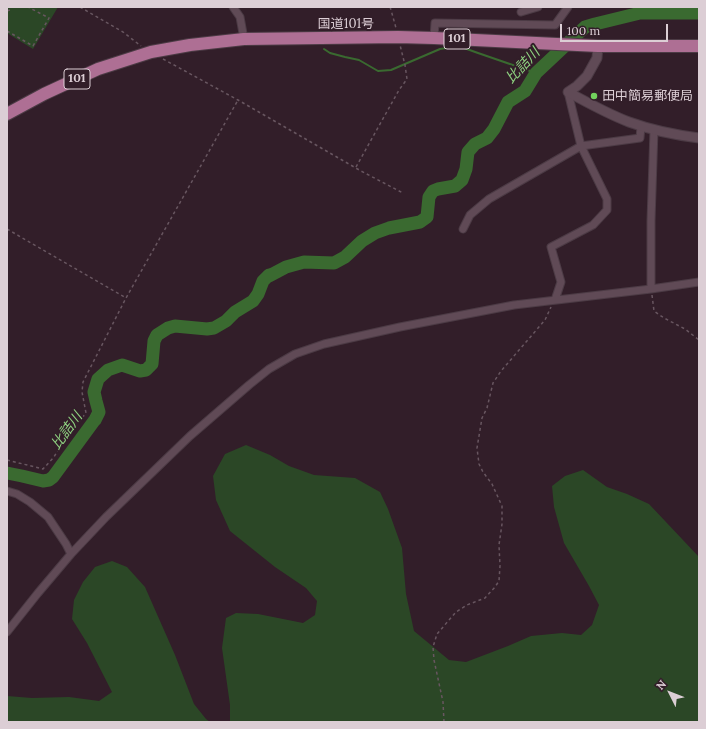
<!DOCTYPE html>
<meta charset="utf-8">
<style>
body{margin:0}
#map{position:relative;width:706px;height:729px;overflow:hidden;background:#321e29;font-family:Lora,serif}
canvas{display:block}
.frame{position:absolute;inset:0;border:8px solid #dcced5;pointer-events:none}
.north{position:absolute;left:650px;top:673px;width:40px;height:40px;-webkit-text-stroke:3px #321e29;paint-order:stroke;rotate:312deg;font-size:11px;font-weight:700;line-height:16px;text-align:center;color:#dcced5}
.north::after{content:'';display:block;margin:auto;width:14px;height:18px;background:#dcced5;clip-path:polygon(50% 0,100% 100%,50% 72%,0 100%)}
.scale{position:absolute;left:560px;top:24px;width:108px;height:18px;box-sizing:border-box;border:2px solid #dcced5;border-top:0;padding-left:5px;font-size:12px;line-height:14px;white-space:nowrap;color:#dcced5;-webkit-text-stroke:3px #321e29;paint-order:stroke}
</style>
<div id="map">
<canvas width="706" height="729"></canvas>
<div class="frame"></div>
<div class="north">N</div>
<div class="scale">100 m</div>
</div>
<script>
const context = document.querySelector('canvas').getContext('2d');
context.lineJoin = 'round';
function paint(path, color) {
  context.fillStyle = color;
  context.fill(path, 'evenodd');
}
function strokePath(path, color, width, dash) {
  context.strokeStyle = color;
  context.lineWidth = width;
  context.lineCap = dash ? 'butt' : 'round';
  context.setLineDash(dash || []);
  context.stroke(path);
}
function write(font, color, halo, rows, align = 'center') {
  context.font = font + ' Lora,"Noto Sans JP",serif';
  context.lineWidth = 4;
  context.setLineDash([]);
  context.textBaseline = 'middle';
  context.strokeStyle = halo;
  context.fillStyle = color;
  for (const [text, x, y, turn = 0] of rows) {
    context.save();
    context.translate(x, y);
    context.rotate((+turn || 0) * Math.PI / 180);
    context.textAlign = isNaN(turn) ? turn : align;
    if (halo) context.strokeText(text, 0, 0);
    context.fillText(text, 0, 0);
    context.restore();
  }
}
const green = new Path2D(`
 M7,7H58L33,49L7,33Z
 M246,445L270,455L289,466L314,475L355,478L380,492L388,509L402,548L406,594L414,631L449,660L466,662L508,646L531,636L562,633L581,635L592,625L599,605L589,586L564,543L554,507L552,486L565,476L583,470L607,487L627,494L649,504L699,557V722H230V705L222,648L226,618L236,613L258,614L303,623L315,615L317,601L306,588L275,567L230,531L216,500L213,476L225,454Z
 M112,561L127,567L145,587L175,655L194,704L206,719L210,722H7V696L32,698L69,697L99,701L112,692L87,643L72,619L74,600L83,582L95,567Z`);
const stream = new Path2D(`
 M324,49L330,53L345,57L359,60L378,71L391,70L440,49L454,47L464,48L478,53L536,73`);
const river = new Path2D(`
 M7,473L22,476L43,481L49,480L53,477L94,421L95,420L99,412L96,401L94,392L98,379L108,370L122,365L140,371L146,370L152,364L154,341L157,335L168,328L175,326L207,329L214,328L226,321L235,312L253,301L258,294L263,281L269,275V276L286,267L304,262L334,263L345,257L362,241L375,233L389,228L420,222L427,217L429,197L433,191L438,189L455,186L462,180L466,169L468,152L475,144L487,138L494,129L508,102L525,91L536,73L585,27L595,24L640,13H699`);
const path = new Path2D(`
 M80,7L123,32L141,46
 M390,7L391,10L396,28
 M7,11L10,10L12,7
 M7,31L33,46L49,18L28,7
 M163,59L238,100L361,171L403,193
 M356,167L399,90L407,79L405,65L400,45
 M7,229L126,298
 M652,295L654,311L664,318L685,329L699,340
 M7,460L43,469L54,457L62,443L86,413L82,392L83,382L126,298L238,100
 M444,722L443,702L434,660L433,647L437,634L456,612L467,605L485,598L495,587L499,581L500,566L499,545L502,524V506L492,484L483,472L479,464L477,448L482,418L487,408L493,383L501,371L545,320L551,307`);
const minor = new Path2D(`
 M233,7L240,17L244,39
 M521,12L538,7
 M434,38L435,23L555,25L568,7
 M463,229L470,215L489,199L581,146L640,138L641,126
 M651,289V221L654,129
 M555,300L561,282L551,247L593,225L607,210V199L581,146L568,92
 M7,491L17,494L30,502L48,517L66,544L71,554
 M7,632L38,593L71,554L106,517L190,436L249,385L269,369L295,354L324,344L400,327L514,305L651,289L699,282`);
const tertiary = new Path2D(`
 M598,46L597,58L587,76L577,86L568,92C588,103 608,114 629,122C651,130 676,135 699,138`);
const trunk = new Path2D(`
 M7,114L44,94L98,69L151,52L190,45L244,39L398,37L434,38L598,46H699`);
const markers = [
 [594,96,4,"#72d25d"]
];
const shields = [
 [457,39,26],
 [77,79,26]
];
const shieldNames = [
 ["101",457,39],
 ["101",77,79]
];
const streetNames = [
 ["国道101号",346,24]
];
const poiNames = [
 ["田中簡易郵便局",602,96]
];
const waterNames = [
 ["比詰川",523,66,-47],
 ["比詰川",67,431,-54]
];
paint(green, '#2b4726');
strokePath(stream, '#3a6a30', 2);
strokePath(river, '#3a6a30', 13);
strokePath(minor, '#4c3b45', 9);
strokePath(tertiary, '#4c3b45', 11);
strokePath(trunk, '#4c3b45', 14);
strokePath(path, '#685660', 1.5, [3, 3]);
strokePath(minor, '#604a56', 7);
strokePath(tertiary, '#604a56', 9);
strokePath(trunk, '#ae6f94', 12);
for (const [x, y, r, color] of markers) {
  const dot = new Path2D();
  dot.arc(x, y, r, 0, 2 * Math.PI);
  context.fillStyle = color;
  context.fill(dot);
  strokePath(dot, '#321e29', 1.5);
}
for (const [x, y, w] of shields) {
  const box = new Path2D();
  box.roundRect(x - w / 2, y - 10, w, 20, 3);
  context.fillStyle = '#321e29';
  context.fill(box);
  strokePath(box, '#dcced5', 1);
}
write('bold 12px', '#dcced5', null, shieldNames);
write('13px', '#dcced5', '#321e29', streetNames);
write('13px', '#dcced5', '#321e29', poiNames, 'left');
write('italic 14px', '#8fd481', '#321e29', waterNames);
</script>
